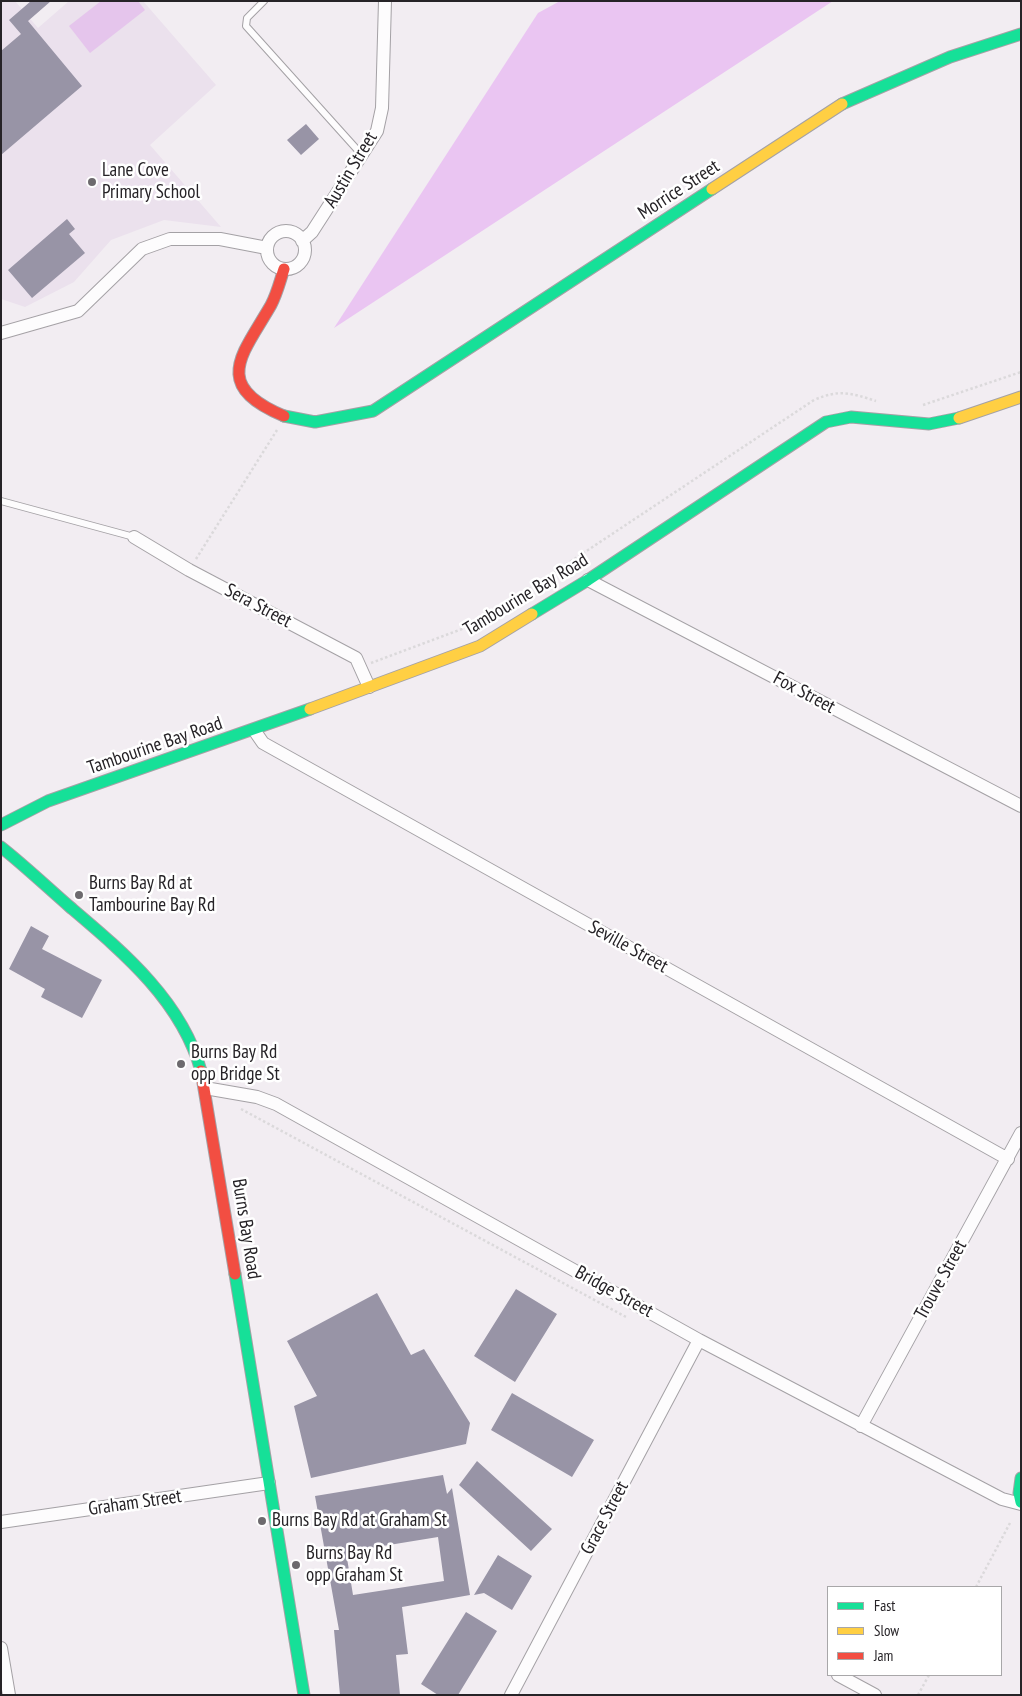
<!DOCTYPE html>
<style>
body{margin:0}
#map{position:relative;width:1022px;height:1696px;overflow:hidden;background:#f2edf2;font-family:"PT Sans Narrow",sans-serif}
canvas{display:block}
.frame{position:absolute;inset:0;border:2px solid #262327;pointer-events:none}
.legend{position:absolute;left:827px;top:1586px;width:175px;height:90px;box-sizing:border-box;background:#fff;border:1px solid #a8a7a9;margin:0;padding:6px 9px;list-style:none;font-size:15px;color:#262327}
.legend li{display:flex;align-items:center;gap:10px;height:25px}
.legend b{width:25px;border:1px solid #a8a7a9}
</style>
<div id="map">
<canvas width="1022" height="1696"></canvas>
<div class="frame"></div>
<ul class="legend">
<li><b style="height:6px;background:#16e098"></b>Fast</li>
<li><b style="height:6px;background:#ffcf43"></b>Slow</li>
<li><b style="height:6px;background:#f24e42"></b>Jam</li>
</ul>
</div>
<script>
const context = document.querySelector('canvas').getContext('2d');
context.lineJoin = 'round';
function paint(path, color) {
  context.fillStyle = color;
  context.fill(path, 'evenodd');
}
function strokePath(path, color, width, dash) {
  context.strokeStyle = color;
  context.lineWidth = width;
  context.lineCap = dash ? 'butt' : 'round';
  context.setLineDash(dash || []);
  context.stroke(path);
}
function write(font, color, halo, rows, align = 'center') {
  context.font = font + ' "PT Sans Narrow",sans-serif';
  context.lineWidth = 5;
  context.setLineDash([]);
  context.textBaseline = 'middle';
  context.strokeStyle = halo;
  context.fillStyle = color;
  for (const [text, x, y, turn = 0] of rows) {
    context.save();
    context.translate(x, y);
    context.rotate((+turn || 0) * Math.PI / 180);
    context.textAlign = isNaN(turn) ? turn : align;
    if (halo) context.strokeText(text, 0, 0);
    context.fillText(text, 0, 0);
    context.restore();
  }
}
const built = new Path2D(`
 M1,1H15L38,28L69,1H143L216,85L150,145L221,227L164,220L111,240L74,282L25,307L1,299Z`);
const green = new Path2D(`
 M101,1H138L145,10L90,53L69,26Z`);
const forest = new Path2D(`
 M560,1H833L334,328L538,13Z`);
const building = new Path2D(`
 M31,1H51L28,21L82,86L1,155V51L21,34L9,20Z
 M306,124L319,139L301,155L287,140Z
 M67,219L75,229L69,234L85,253L32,298L8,270Z
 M31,926L49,936L42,949L102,980L82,1018L41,997L45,989L9,969Z
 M516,1289L557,1314L515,1382L474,1356Z
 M377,1293L411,1355L424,1349L470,1423L466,1444L311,1478L294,1406L317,1396L287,1341Z
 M512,1393L594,1440L572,1477L491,1430Z
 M477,1461L552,1529L531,1551L459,1485Z
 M443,1475L447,1494L452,1488L470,1595L402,1607L408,1654L396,1655L400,1695H340L334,1630H339L315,1496ZM438,1537L444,1581L353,1595L346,1552Z
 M498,1555L532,1576L512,1610L484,1593L474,1595Z
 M466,1612L497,1631L458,1695H438L421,1684Z`);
const path = new Path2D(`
 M923,405L1021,372
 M196,559L277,430
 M371,663L478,623L814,400C839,389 851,393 876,401
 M241,1109L626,1317
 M976,1587L1010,1523
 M918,1695L929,1675`);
const lane = new Path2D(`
 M264,1L247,18L246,26L362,155
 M1,501L134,537`);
const street = new Path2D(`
 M267 250a19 19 0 1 1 38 0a19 19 0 1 1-38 0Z
 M302,241L312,232L377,131L382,108L385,1
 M1,333L78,311L142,249L170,239H220L267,248
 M134,537L189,570L356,658L369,687
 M588,580L1021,806
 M254,730L263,743L1008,1159
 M205,1088L257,1097L276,1104L699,1340L1002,1499L1021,1504
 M861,1426L1021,1133
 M1,1522L269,1483
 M1,1648L9,1695
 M838,1675L875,1695
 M511,1695L699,1340`);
const fast = new Path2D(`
 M842,104L950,57L1021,34
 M284,416L315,422L373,411L712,189
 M532,614L588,580L826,422L851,417L929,424L959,418
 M1,825L48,801L310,709
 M1,847C25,866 47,887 70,907C123,952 182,1001 201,1071
 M235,1274L304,1695
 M1021,1478L1019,1493L1021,1502`);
const slow = new Path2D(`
 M712,189L842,104
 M959,418L1021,397
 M310,709L480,646L532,614`);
const jam = new Path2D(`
 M284,416C210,385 243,354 271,305C277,294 280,281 284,269
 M201,1071L235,1274`);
const markers = [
 [92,182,5,"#6d6a6e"],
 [79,895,5,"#6d6a6e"],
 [181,1064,5,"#6d6a6e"],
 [262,1521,5,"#6d6a6e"],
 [296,1565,5,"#6d6a6e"]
];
const streetNames = [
 ["Austin Street",351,170,-59],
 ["Morrice Street",679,190,-33],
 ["Tambourine Bay Road",526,595,-31],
 ["Sera Street",258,606,28],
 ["Fox Street",804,693,28],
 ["Tambourine Bay Road",155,746,-19],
 ["Seville Street",628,947,29],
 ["Burns Bay Road",246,1229,81],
 ["Trouve Street",941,1280,-61],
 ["Bridge Street",614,1292,29],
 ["Graham Street",135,1503,-8],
 ["Grace Street",605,1518,-62]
];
const poiNames = [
 ["Lane Cove",102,171],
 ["Primary School",102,193],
 ["Burns Bay Rd at",89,884],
 ["Tambourine Bay Rd",89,906],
 ["Burns Bay Rd",191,1053],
 ["opp Bridge St",191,1075],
 ["Burns Bay Rd at Graham St",272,1521],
 ["Burns Bay Rd",306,1554],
 ["opp Graham St",306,1576]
];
paint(built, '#ebe1ed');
paint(green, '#e5c5ec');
paint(forest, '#eac5f2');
paint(building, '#9894a6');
strokePath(lane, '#a4a1a5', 8);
strokePath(street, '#a4a1a5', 14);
strokePath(fast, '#a4a1a5', 13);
strokePath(slow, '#a4a1a5', 13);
strokePath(jam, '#a4a1a5', 13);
strokePath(path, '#dbd9db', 2.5, [2.5, 2.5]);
strokePath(lane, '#fdfcfd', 6);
strokePath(street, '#fdfcfd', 12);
strokePath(fast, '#16e098', 11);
strokePath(slow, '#ffcf43', 11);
strokePath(jam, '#f24e42', 11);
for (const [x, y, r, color] of markers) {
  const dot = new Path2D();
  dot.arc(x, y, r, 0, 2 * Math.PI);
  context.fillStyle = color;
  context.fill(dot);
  strokePath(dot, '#fff', 2);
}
write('19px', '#262327', '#fff', streetNames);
write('19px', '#262327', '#fff', poiNames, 'left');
</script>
